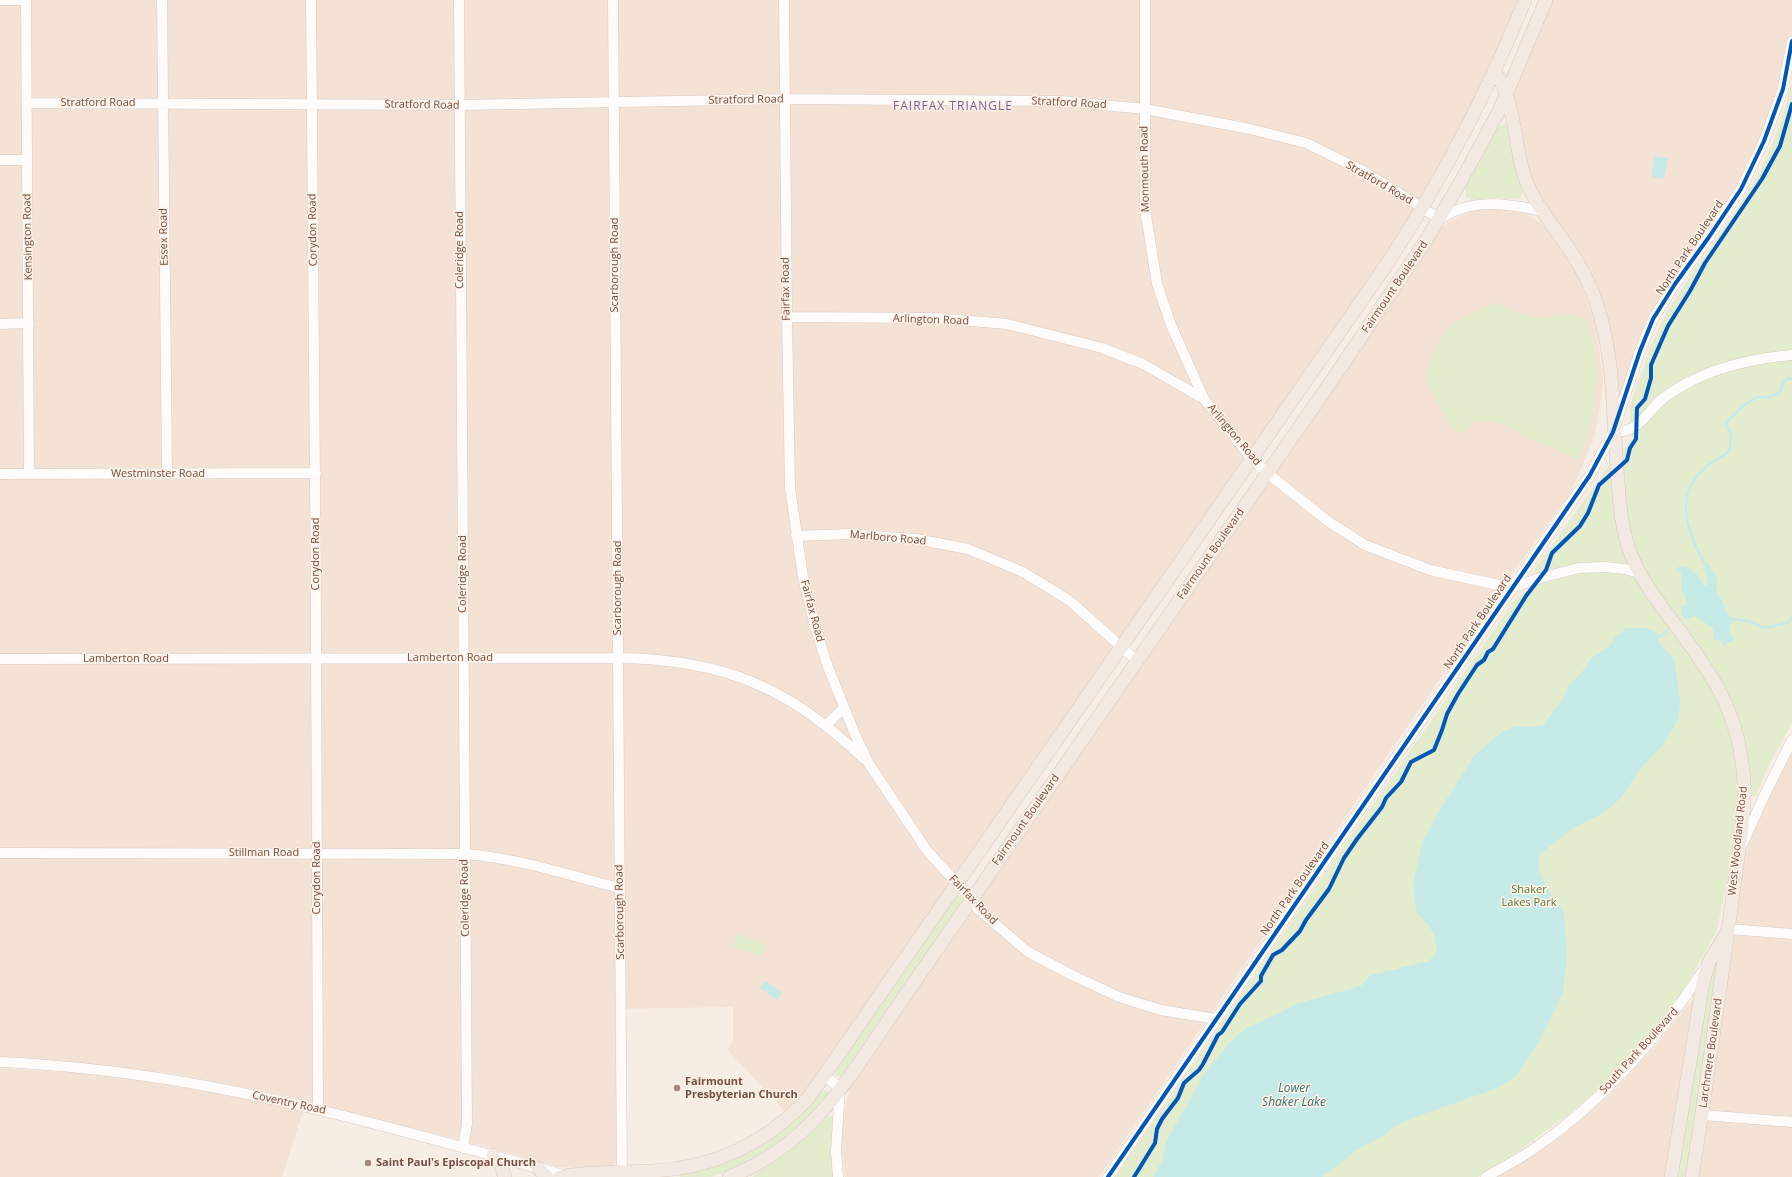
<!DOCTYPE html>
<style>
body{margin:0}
canvas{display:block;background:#f6ede5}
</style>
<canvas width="1792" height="1177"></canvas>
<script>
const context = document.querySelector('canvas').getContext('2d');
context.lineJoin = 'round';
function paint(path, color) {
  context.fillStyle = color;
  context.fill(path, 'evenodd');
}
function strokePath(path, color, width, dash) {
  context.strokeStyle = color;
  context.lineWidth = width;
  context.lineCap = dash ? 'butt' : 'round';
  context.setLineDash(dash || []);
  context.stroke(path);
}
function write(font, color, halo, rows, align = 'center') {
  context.font = font + ' "Open Sans",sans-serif';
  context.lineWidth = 3;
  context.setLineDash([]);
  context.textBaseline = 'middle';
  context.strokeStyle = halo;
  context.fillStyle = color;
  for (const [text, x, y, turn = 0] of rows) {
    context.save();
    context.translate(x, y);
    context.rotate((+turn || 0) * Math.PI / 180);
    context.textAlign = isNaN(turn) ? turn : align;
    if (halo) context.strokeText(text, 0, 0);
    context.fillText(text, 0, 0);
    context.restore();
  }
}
const residential = new Path2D(`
 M0,0H1519L1473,106L1406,226L818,1077L787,1114L728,1050L733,1041V1007L615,1009L617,1159L614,1164L610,1167L604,1168L557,1167L476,1144L278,1094L175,1074L30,1058L0,1057Z
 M1546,0H1792V41L1783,89L1741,189L1653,319L1613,432L1598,306L1541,211L1509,102Z
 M1496,208L1513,210L1525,214L1538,221L1549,231L1573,265L1584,292L1596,325L1603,381L1600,406L1594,438L1570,494L1514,571L1099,1177H845L840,1141L843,1117L851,1085L1438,231L1448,222L1462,215L1480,209Z
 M1792,751V1177H1697L1742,867L1754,828Z
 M1692,1000H1695L1687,1033L1667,1177H1497L1559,1138L1607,1098L1657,1044Z
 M0,1068L81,1073L151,1082L239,1097L303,1111L282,1177H0Z`);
const green = new Path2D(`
 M1792,82V723L1769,764L1756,796H1738L1728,875L1717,929L1711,942L1678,999L1630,1057L1596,1091L1568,1115L1510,1157L1477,1177H1115L1516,598L1528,590L1535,569L1606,470L1633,439C1631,431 1629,421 1630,412C1631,398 1637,385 1642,372C1648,354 1654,335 1664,318C1691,269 1730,226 1757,176C1773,146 1784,115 1792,82Z
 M1500,125H1505L1507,128L1523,193L1518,199L1496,198L1472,200L1466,197L1465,189L1466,182L1497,128Z
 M1499,303C1511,311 1524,316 1539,317C1558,318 1570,310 1587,320L1595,350L1597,375L1590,432L1578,460L1549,446L1527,438L1514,429L1497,422L1475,421L1462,434L1452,429L1425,378C1430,364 1437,341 1447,330C1459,318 1483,306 1499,303Z
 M961,895L964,897V903L846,1074L839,1076L836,1075V1068L956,896Z
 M1729,929L1692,1177H1671L1703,983Z
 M737,934L766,943L762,956L733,947Z
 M822,1091H826L829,1093L812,1117L767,1153L730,1171L711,1177H680L681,1174L727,1162L744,1154Z
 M829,1116L833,1117L834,1121L836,1177H753L761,1168L787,1153Z`);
const water = new Path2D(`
 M1655,156L1668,158L1664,179L1651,177Z
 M1707,562L1717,578L1716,589L1729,616L1734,620C1729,626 1728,633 1734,640L1727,643L1724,647L1721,641L1714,640L1713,628L1695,616L1685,619L1681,613L1683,606L1687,604L1685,594L1682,592L1681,572L1676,571L1677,567H1684L1691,570L1692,573H1696L1704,585L1707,586C1709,578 1704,572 1704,564Z
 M1627,628H1645L1656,632L1661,646L1674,658L1680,701L1679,717L1664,744L1639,770L1621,798L1603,813L1570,830L1539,855V871L1549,891L1564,913L1567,956L1563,992L1556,1007L1538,1043L1514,1078L1495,1089L1426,1113L1394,1126L1387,1133L1357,1150L1322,1177H1154L1162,1160L1166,1142L1204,1074L1232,1040L1248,1027L1278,1014L1296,1004L1361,986L1371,975L1429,961L1437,951C1435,932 1431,926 1417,914L1413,886L1422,842L1444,803L1475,755L1503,731L1516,726L1533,727L1543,725L1564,697L1568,685L1581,674L1590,659L1609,647L1616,636Z
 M765,981L782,992L777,1000L760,988Z`);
const stream = new Path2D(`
 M1705,565C1688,531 1672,496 1706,467C1713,461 1722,457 1729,451L1731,436L1726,423L1743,406L1757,397H1768L1780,393L1781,386L1788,378L1792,379
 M1732,619L1751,622L1764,628L1788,623L1792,617
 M1659,637L1672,627`);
const minor = new Path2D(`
 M0,0H26
 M26,0L29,474
 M162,0L167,474
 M311,0C314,370 318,739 318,1109
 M459,0L467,1124L463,1148
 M613,0L622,1177
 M784,0L787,317L790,488L803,577L816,630L828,667L854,732L869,764L928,852L968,895L978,909L1028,952L1072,975L1119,997L1161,1010L1216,1019
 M1145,0V209L1157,284L1171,325L1204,399
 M27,103L459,105L785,99L1061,101L1145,109L1250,129L1306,143L1363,171L1440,219C1471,198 1506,203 1541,211
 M0,160H27
 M787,317L934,318L1007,324L1102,348L1143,364L1204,399L1252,459L1267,473L1329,522L1365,545L1430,570L1512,588L1540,578L1579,568L1604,567L1625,569L1639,573
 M0,324L29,323
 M1613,432C1638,433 1644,416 1660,401C1669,393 1680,387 1691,381C1723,365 1757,358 1792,355
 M0,474L316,473
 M796,536L848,534L916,539L968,549L1023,572L1070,601L1137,661
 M0,659L618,658C722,659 789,687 864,759
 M826,725L844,708
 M1742,845L1766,792L1792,740
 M0,853L464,854C518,858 568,875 619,888
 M1729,929L1792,934
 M0,1062C30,1063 60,1066 90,1069C253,1086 410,1133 567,1176
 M825,1076L840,1088L836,1151L838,1177
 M1702,1115L1792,1122
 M1108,1177L1590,475L1613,432L1640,351L1653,319L1675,284L1709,237L1741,189L1764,141L1783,89L1792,41
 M1486,1177C1503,1167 1522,1158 1538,1146C1605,1099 1660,1036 1705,968`);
const major = new Path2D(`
 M1495,72C1515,98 1514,146 1525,178C1534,203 1550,221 1565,243C1582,267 1595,293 1602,322C1614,368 1613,420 1617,468C1619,495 1620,522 1629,549C1638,575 1654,597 1671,619C1712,675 1739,709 1744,781C1745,797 1743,813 1742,828C1738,857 1734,886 1730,916C1718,1003 1706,1090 1692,1177
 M493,1155L501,1166L505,1177
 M538,1168L547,1177
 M560,1177C590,1171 621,1173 651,1171C714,1168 767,1143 809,1097L1389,261C1443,178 1488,92 1525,0
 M729,1177C817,1143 853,1070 904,997L1341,367L1425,242L1461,181L1500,109L1546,0
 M1671,1177L1703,983L1709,962L1726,934`);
const cycleway = new Path2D(`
 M1108,1177L1590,475L1613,432L1640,351L1653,319L1675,284L1709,237L1741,189L1764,141L1783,89L1792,41
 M1134,1177L1155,1143L1157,1129L1162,1119L1178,1098L1184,1083L1199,1070L1203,1064L1218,1035L1222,1032L1240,1004L1261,981V976L1273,955L1282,950L1300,931L1306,920L1329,889L1344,858L1357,839L1382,807L1386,798L1401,782L1411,762L1434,750L1442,730L1447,714L1458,694L1477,665L1484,660L1488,652L1493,649L1526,596L1546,570L1552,553L1580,526L1588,513L1599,485L1627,460L1630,448L1636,439L1637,408L1645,399L1651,378V365L1668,326L1690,291L1705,263L1762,179L1780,146L1792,104`);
const markers = [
 [677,1088,4,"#a3867c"],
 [368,1163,4,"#a3867c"]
];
const streetNames = [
 ["Stratford Road",746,100,-1],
 ["Stratford Road",98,103],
 ["Stratford Road",1069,103,3],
 ["Stratford Road",422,105,1],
 ["Monmouth Road",1145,169,-91],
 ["Stratford Road",1379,183,30],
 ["Corydon Road",313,230,-91],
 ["Kensington Road",28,237,-91],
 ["Essex Road",164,237,-91],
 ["North Park Boulevard",1690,248,-56],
 ["Coleridge Road",460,250,-90],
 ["Scarborough Road",615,265,-90],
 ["Fairmount Boulevard",1395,287,-56],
 ["Fairfax Road",786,289,-91],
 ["Arlington Road",931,320,2],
 ["Arlington Road",1234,435,50],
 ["Westminster Road",158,474],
 ["Marlboro Road",888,538,5],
 ["Corydon Road",316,554,-90],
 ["Fairmount Boulevard",1211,554,-55],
 ["Coleridge Road",463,574,-90],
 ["Scarborough Road",618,588,-90],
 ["Fairfax Road",812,611,75],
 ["North Park Boulevard",1478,622,-56],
 ["Lamberton Road",450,658],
 ["Lamberton Road",126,659],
 ["Fairmount Boulevard",1026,820,-55],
 ["West Woodland Road",1738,841,-84],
 ["Stillman Road",264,853],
 ["Corydon Road",317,878,-90],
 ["North Park Boulevard",1295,889,-55],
 ["Coleridge Road",465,898,-91],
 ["Fairfax Road",973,900,46],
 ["Scarborough Road",620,912,-91],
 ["South Park Boulevard",1639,1051,-48],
 ["Larchmere Boulevard",1711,1053,-82],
 ["Coventry Road",289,1103,12]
];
const parkNames = [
 ["Shaker",1529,890],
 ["Lakes Park",1529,903]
];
const poiNames = [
 ["Fairmount",685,1082],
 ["Presbyterian Church",685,1095],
 ["Saint Paul's Episcopal Church",376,1163]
];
const neighbourhoodNames = [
 ["FAIRFAX TRIANGLE",953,107]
];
const waterNames = [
 ["Lower",1294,1089],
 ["Shaker Lake",1294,1103]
];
paint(residential, '#f4e3d5');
paint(green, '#e4ecce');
paint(water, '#c6eae8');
strokePath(stream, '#c6eae8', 2.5);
strokePath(minor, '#d8cac3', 11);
strokePath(major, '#d6c8c2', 14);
strokePath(minor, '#fefcfb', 10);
strokePath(major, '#f2eae2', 13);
strokePath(cycleway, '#0057b8', 4);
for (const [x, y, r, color] of markers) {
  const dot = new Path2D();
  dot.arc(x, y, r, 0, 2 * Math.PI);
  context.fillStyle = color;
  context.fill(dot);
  strokePath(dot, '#fff1e6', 1.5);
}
write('11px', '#764f44', '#fff1e6', streetNames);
write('11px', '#537739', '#fff1e6', parkNames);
write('bold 11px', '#764f44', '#fff1e6', poiNames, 'left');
context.letterSpacing = '1px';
write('12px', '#7e5f9a', '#fff1e6', neighbourhoodNames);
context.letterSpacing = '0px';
write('italic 12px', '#347476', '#fff1e6', waterNames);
</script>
